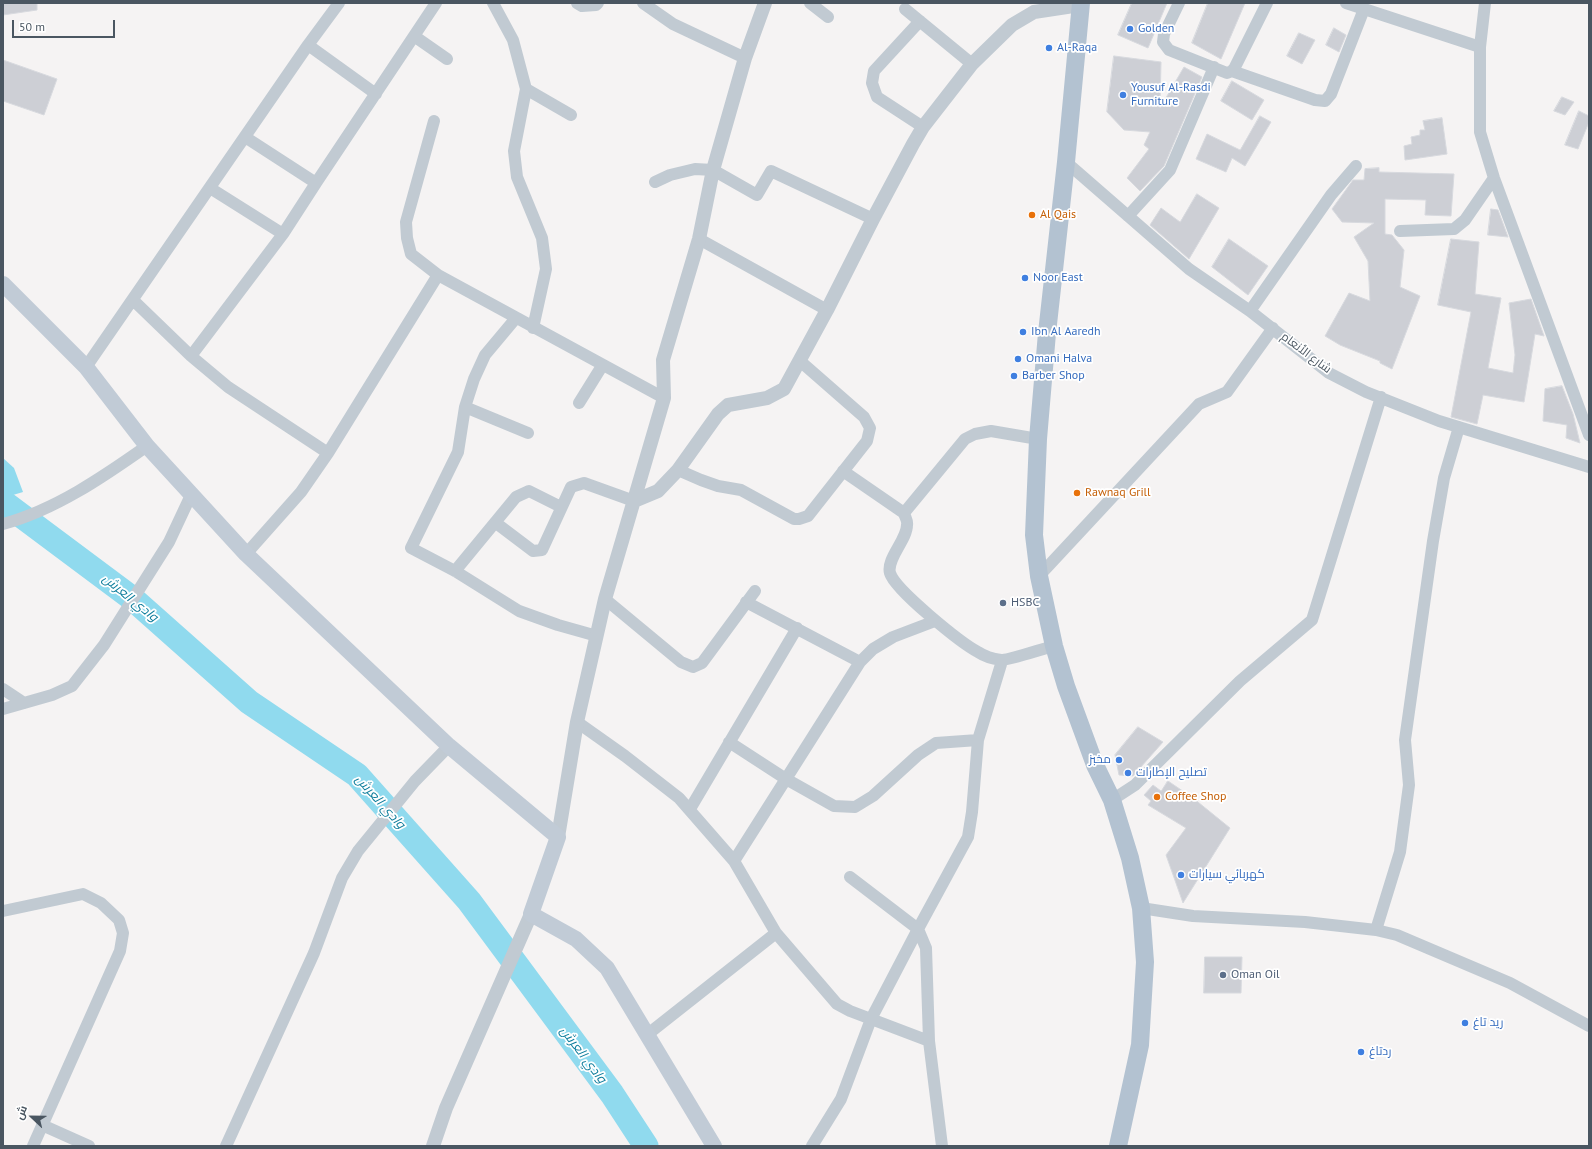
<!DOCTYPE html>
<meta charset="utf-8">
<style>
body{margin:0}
#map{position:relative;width:1592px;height:1149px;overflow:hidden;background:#f5f3f3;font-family:"PT Sans",Cairo,sans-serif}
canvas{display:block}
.frame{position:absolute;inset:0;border:4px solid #4a5661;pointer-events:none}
.north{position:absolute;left:12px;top:1097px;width:40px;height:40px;-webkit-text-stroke:3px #fff;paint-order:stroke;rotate:292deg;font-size:11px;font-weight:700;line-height:16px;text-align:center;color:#4a5661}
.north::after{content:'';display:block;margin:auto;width:14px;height:18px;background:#4a5661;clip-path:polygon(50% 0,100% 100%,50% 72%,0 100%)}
.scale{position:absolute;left:12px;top:20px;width:103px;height:18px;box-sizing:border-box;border:2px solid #4a5661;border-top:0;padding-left:5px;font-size:12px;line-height:14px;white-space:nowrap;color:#4a5661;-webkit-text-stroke:3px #fff;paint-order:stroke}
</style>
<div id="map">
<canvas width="1592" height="1149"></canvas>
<div class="frame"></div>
<div class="north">ش</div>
<div class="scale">50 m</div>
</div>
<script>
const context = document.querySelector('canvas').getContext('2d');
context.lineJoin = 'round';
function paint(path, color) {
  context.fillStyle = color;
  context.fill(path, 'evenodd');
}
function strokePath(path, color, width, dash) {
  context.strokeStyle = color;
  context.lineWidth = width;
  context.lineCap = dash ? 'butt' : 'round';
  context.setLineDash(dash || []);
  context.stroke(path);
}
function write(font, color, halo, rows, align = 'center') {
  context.font = font + ' "PT Sans",Cairo,sans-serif';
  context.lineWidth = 3.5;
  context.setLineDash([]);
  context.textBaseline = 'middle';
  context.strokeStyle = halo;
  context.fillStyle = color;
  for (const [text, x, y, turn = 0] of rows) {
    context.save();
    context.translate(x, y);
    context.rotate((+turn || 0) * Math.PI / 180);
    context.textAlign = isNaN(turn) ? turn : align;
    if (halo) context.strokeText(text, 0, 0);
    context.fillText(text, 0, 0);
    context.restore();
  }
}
const water = new Path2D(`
 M3,458L14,468L23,492L3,498Z`);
const river = new Path2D(`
 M3,502L133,599L249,702L357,775L469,901L612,1094L646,1146`);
const building = new Path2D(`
 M3,3H37V10L3,15Z
 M1132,3H1167L1148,48L1118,35Z
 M1208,3H1245L1221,59L1192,43Z
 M1334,28L1346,35L1339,52L1326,45Z
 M1299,33L1315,40L1302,64L1287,56Z
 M1114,56L1161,62L1160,108L1184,67L1202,77L1164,166L1140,191L1127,178L1149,149L1144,145L1150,132L1124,130L1107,112Z
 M3,60L57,79L44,115L3,101Z
 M1232,81L1264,100L1252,120L1221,101Z
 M1562,97L1574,102L1565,115L1554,111Z
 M1579,111L1589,116V122L1578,149L1565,145Z
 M1260,116L1271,122L1245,166L1232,158L1226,172L1196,159L1207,134L1240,150Z
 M1442,118L1447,154L1405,160L1404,146L1412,144L1411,137L1420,135V130H1425L1423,121Z
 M1379,168V172L1454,174L1451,216L1425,215L1426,200L1385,199V234L1392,235L1404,250L1400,287L1420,296L1392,369L1380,363V361L1340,345L1325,336L1349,293L1370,301L1368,261L1354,237L1374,223L1342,222L1332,209L1353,180H1364L1365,169Z
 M1197,194L1219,208L1189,259L1150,225L1161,208L1180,222Z
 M1491,209L1498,210L1508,237L1488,235Z
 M1229,239L1268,266L1248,295L1212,267Z
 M1451,239L1479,242L1475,294L1501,298L1488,368L1513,373L1515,355L1509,303L1531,299L1544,336L1535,334L1524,402L1483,395L1477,424L1451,417L1471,312L1438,305Z
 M1562,386L1573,414L1580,443L1566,438L1567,425L1543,421L1545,389Z
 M1138,727L1163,742L1133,776L1119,775L1115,755Z
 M1168,781L1193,798L1230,828L1183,903L1166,855L1186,828L1148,805L1151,801L1144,795L1153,785L1161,791Z
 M1205,957H1242L1241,993H1204Z`);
const minor = new Path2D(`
 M493,3L513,40L526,89L514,151L517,177L542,238L546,269L533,328
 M577,3L582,6L596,5L598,3
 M643,3L673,24L745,58
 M810,3L828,17
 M1179,3L1164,34L1163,42L1169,50L1227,73L1232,71L1235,67L1267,3
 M1346,3L1480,47
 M1485,3L1480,47V132L1494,178L1589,435
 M905,9L972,64
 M920,21L874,71L872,83L877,97L923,127
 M414,36L447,59
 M308,45L376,94
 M1232,71L1315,100L1325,101L1331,94L1364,9
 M526,89L571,115
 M434,121L406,222L407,238L411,254L438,275L664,398
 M245,137L316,183L283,234
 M1066,162L1189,269L1250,311L1329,373L1366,392L1439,421L1589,467
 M655,182L670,175L695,169L713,170L757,195L771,171L873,219
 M316,183L436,3
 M1128,216L1170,170L1214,67
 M1400,231L1454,229L1465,220L1494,178
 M699,239L827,310
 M133,300L191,356L228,387L328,453
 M1250,311L1331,195L1356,166
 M516,318L485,355L474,379L465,407L458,452L411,548L455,571L519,611L558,625L597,636
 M191,356L283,234L210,188
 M86,367L308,45L339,3
 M579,403L602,366
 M465,407L528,433
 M678,470L701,480L718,486L741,490L794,519H799L808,516L867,441L870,428L864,417L800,361
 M843,471L904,513C905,517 908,521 907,525C907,540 886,559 890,573C895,590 961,643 978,652C984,656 994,659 1001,660C1007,661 1045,648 1054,646
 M904,513L965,439L975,434L991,431L1038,439
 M496,523L533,551L542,550L571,487L584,483L634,501
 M3,524C55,510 103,477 147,446
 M246,554L301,492L328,453L438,275
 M455,571L516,497L529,491L561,507
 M1039,576L1199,404L1227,392L1273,328
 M605,599L681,662L693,667L702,663L755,591
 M746,602L860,662
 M3,689L24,703
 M3,709L52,695L72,686L104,645L169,542L191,495
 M577,722L625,756L679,798L734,861L776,933L648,1034
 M729,742L786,779L834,806L855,807L873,796L918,755L936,743L978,740L1002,661
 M1112,800L1135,785L1240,681L1312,620L1381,397
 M690,809L797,628
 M734,861L860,662L873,649L893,637L935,621
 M850,877L918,929L926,948L929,1041L942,1146
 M1141,908L1193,916L1305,922L1376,930L1397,935L1510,983L1589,1026
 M3,911L83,894L101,903L119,920L123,933L120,951L33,1146
 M1376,930L1400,852L1409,785L1405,740L1433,541L1444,478L1459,427
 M776,933L837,1004L850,1011L929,1041
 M42,1125L89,1146
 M226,1146L314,953L342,878L358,851L415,781L449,746
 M812,1146L841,1099L871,1019L918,929L968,837L972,812L978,740`);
const tertiary = new Path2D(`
 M634,501L658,491L678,470L718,414L728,405L767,398L784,389L827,310L873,219L913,144L923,127L972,64L1012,25L1034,12L1080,5
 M558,837L577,722L605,599L664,398L663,360L699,239L713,170L745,58L765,3
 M433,1146L446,1108L531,914`);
const secondary = new Path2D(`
 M3,284L86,367L147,446L246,554L449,746L558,837L531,914L576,939L607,968L714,1146`);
const primary = new Path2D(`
 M1081,3L1066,162L1047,333L1038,439L1034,535L1039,576L1054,646L1066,686L1095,765L1112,800L1130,858L1141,908L1145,962L1140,1045L1118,1146`);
const markers = [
 [1130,29,4,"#3f7fe0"],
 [1049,48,4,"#3f7fe0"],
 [1123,95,4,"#3f7fe0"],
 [1032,215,4,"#e8710a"],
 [1025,278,4,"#3f7fe0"],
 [1023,332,4,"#3f7fe0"],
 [1018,359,4,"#3f7fe0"],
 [1014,376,4,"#3f7fe0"],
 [1077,493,4,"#e8710a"],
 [1003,603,4,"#5c6f8a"],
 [1119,760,4,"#3f7fe0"],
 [1128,773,4,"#3f7fe0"],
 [1157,797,4,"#e8710a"],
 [1181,875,4,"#3f7fe0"],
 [1223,975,4,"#5c6f8a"],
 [1465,1023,4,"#3f7fe0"],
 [1361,1052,4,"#3f7fe0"]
];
const shopNames = [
 ["Golden",1138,29],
 ["Al-Raqa",1057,48],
 ["Yousuf Al-Rasdi",1131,88],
 ["Furniture",1131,102],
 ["Noor East",1033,278],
 ["Ibn Al Aaredh",1031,332],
 ["Omani Halva",1026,359],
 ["Barber Shop",1022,376],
 ["مخبز",1111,760,"right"],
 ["تصليح الإطارات",1136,773],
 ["كهربائي سيارات",1189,875],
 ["ريد تاغ",1473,1023],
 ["ردتاغ",1369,1052]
];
const foodNames = [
 ["Al Qais",1040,215],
 ["Rawnaq Grill",1085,493],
 ["Coffee Shop",1165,797]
];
const streetNames = [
 ["شارع الأنعام",1306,353,37]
];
const serviceNames = [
 ["HSBC",1011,603],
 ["Oman Oil",1231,975]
];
const waterNames = [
 ["وادي العرش",130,598,39],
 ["وادي العرش",380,802,48],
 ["وادي العرش",583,1055,53]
];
paint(water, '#90daee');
strokePath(river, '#90daee', 25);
paint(building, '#cdcfd5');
strokePath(building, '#d7d9de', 1);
strokePath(minor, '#c1cad2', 12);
strokePath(tertiary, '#c1cad2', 14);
strokePath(secondary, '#c1cbd6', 16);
strokePath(primary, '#b3c2d1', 18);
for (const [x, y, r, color] of markers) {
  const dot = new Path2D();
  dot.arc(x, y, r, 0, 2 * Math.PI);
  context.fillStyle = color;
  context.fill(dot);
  strokePath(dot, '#fff', 1.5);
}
write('12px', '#366cbe', '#fff', shopNames, 'left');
write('12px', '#c56008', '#fff', foodNames, 'left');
write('12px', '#4a5661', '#fff', streetNames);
write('12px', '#4e5e75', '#fff', serviceNames, 'left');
write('italic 13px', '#0c7c9b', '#fff', waterNames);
</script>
